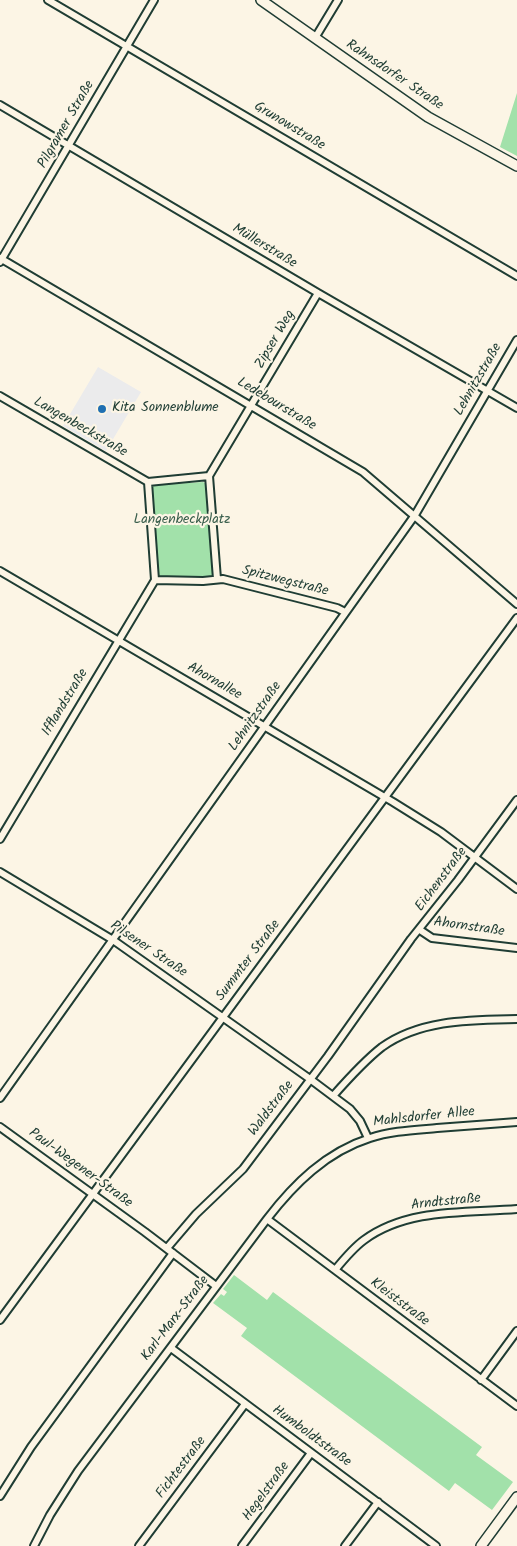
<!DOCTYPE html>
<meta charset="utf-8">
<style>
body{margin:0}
canvas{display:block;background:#fcf5e5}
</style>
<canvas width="517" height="1546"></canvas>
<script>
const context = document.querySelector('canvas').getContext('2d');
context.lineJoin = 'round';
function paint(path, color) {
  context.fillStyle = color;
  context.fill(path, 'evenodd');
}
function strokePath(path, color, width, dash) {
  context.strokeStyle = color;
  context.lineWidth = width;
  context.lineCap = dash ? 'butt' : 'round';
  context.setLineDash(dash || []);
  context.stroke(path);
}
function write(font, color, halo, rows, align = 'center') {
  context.font = font + ' Kalam,sans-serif';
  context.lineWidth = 4.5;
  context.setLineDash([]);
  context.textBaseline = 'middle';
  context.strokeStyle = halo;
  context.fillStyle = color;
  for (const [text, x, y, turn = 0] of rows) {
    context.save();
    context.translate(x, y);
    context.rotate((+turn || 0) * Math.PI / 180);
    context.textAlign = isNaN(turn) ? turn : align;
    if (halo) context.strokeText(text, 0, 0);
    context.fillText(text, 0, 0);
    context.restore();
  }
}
const built = new Path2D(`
 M98,367L141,392L106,451L63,426Z`);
const green = new Path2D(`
 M517,93V156L500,147Z
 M203,482L209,485L214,575L208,578L158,577L156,574L151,488L154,485Z
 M234,1275L267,1300L273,1292L482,1447L476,1455L513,1482L492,1510L455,1483L449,1491L241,1336L247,1328L213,1303L221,1294L224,1296L227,1292L223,1289Z`);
const street = new Path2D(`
 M48,0L517,276
 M315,38L338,0
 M0,105L318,293L517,408
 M0,258L363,472L517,604
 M0,262L154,0
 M0,396L148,482
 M209,476L318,293
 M148,482L209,476L217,579
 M148,482L155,580
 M0,571L393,802L441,832L517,889
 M155,580L203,581L223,579L337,608L345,612
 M0,839L155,580
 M0,872L113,940L310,1079L350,1109L360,1121L368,1138
 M420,930L432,938L517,948
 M333,1096C348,1079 364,1061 382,1047C421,1019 472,1020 517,1019
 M0,1098L415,515L517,340
 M0,1127L145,1232L216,1286
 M267,1219L517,1406
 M167,1248L196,1214L243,1169L328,1056L411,939L458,880L517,800
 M335,1270C344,1259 353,1248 364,1240C407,1208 466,1213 517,1209
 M0,1320L517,618
 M171,1348L436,1546
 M481,1380L517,1331
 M0,1496L31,1447L173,1253
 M34,1546L50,1515L78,1471L267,1219C294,1184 326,1152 370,1138C391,1131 415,1130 437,1128C464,1126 490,1124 517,1122
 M139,1546L245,1404
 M242,1546L311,1453
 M345,1546L378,1502`);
const secondary = new Path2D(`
 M261,0L428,117L517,166
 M481,1546L517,1497`);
const markers = [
 [102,409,5,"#1f6fb2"]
];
const streetNames = [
 ["Rahnsdorfer Straße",394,76,34],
 ["Pilgramer Straße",67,125,-60],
 ["Grunowstraße",289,127,31],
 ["Müllerstraße",264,247,31],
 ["Zipser Weg",276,340,-60],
 ["Lehnitzstraße",479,380,-60],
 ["Ledebourstraße",276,405,31],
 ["Langenbeckstraße",80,428,30],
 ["Spitzwegstraße",285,582,14],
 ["Ahornallee",214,682,30],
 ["Ifflandstraße",66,703,-59],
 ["Lehnitzstraße",256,717,-55],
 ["Eichenstraße",442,880,-53],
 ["Ahornstraße",469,928,8],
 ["Pilsener Straße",148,950,34],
 ["Summter Straße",249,961,-53],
 ["Waldstraße",272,1109,-53],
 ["Mahlsdorfer Allee",424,1118,-6],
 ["Paul-Wegener-Straße",80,1169,36],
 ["Arndtstraße",446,1203,-6],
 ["Kleiststraße",399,1303,37],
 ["Karl-Marx-Straße",176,1319,-53],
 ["Humboldtstraße",311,1437,36],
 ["Fichtestraße",182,1468,-53],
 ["Hegelstraße",267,1492,-54]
];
const poiNames = [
 ["Kita Sonnenblume",112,409]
];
const parkNames = [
 ["Langenbeckplatz",182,521]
];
paint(built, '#ebebec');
paint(green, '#a2e1aa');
strokePath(street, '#1f3d34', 10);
strokePath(secondary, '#1f3d34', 12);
strokePath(street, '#fcf5e5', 6);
strokePath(secondary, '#fcf5e5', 9);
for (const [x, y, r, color] of markers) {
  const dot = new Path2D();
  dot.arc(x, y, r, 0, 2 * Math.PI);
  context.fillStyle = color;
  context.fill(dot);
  strokePath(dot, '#fcf5e5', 2);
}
write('14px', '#1f3d34', '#fcf5e5', streetNames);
write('14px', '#1f3d34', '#fcf5e5', poiNames, 'left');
write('14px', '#395e4c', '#fcf5e5', parkNames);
</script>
